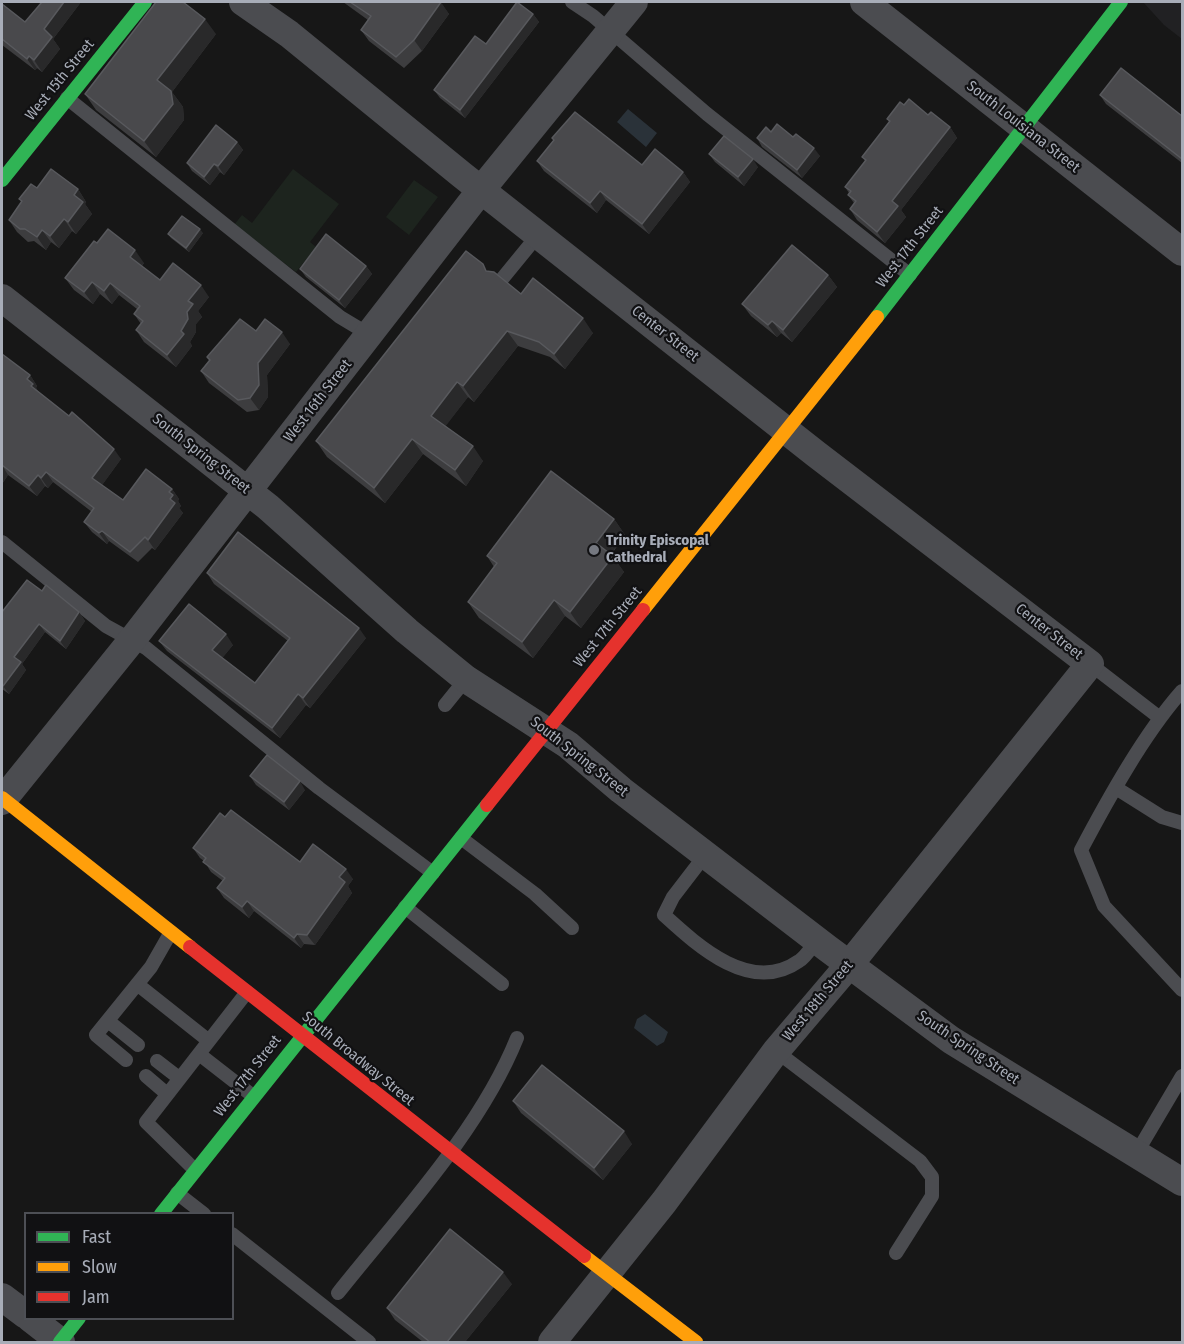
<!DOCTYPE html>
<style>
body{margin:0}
#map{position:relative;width:1184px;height:1344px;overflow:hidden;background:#171717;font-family:"Fira Sans Condensed",sans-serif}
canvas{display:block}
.frame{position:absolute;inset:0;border:3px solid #a8adb8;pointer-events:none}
.legend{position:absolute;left:24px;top:1212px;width:210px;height:108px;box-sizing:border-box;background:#111113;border:2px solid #4d4f55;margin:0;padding:8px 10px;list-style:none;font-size:18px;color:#a8adb8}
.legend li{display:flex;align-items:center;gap:12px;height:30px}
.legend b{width:30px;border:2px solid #4d4f55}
</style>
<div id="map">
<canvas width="1184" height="1344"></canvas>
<div class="frame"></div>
<ul class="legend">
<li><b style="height:8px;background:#30b455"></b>Fast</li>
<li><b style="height:8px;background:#ff9f0a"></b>Slow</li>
<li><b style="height:8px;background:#e5322d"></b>Jam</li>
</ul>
</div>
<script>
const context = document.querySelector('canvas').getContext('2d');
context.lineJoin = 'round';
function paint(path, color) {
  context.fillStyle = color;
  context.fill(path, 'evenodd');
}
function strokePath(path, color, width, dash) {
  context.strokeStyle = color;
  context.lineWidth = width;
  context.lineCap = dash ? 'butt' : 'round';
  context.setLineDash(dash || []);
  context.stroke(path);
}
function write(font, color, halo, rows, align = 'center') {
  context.font = font + ' "Fira Sans Condensed",sans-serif';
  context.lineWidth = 4.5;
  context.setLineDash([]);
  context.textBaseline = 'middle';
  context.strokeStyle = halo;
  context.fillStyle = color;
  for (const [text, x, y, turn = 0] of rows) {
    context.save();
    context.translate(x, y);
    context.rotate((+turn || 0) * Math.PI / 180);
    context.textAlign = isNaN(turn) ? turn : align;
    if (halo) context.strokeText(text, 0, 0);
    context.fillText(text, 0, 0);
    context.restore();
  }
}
const built = new Path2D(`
 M1143,2H1182V39L1164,25Z`);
const green = new Path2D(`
 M293,169L339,204L310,242L316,247L296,272L234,225L242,215L252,223Z
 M414,180L438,197L409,235L386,217Z`);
const water = new Path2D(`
 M628,109L657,133L646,147L617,122Z
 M645,1014L668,1032L664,1042L657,1046L634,1028L637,1019Z`);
const lane = new Path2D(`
 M572,2L593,16L707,114L910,275
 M67,98L340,317L370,335
 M502,279L538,235
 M2,542L106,626L146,648L319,788L433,873
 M1090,664L1160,718
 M1182,691C1144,734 1108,799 1081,850L1104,906L1182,990
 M445,705L466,679
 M1116,788L1162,817L1182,823
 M461,838L535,894L572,928
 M706,854L673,897L664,915C698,946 751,995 799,961C806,957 812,946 817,940
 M405,907L502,984
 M137,984L209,1041
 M108,1021L138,1045
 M776,1051L920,1161L932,1177V1196L896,1253
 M199,1054L253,1096
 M126,1060L96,1035L151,967L171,932
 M157,1061L179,1078
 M146,1076L167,1094
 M1136,1154L1182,1076
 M195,1170L146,1122L247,992
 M177,1193L204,1214
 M232,1234L369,1342
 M338,1293C400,1215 480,1130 517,1038`);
const street = new Path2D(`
 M243,2L289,34L462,175L816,454L1090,664L849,965L776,1051L664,1202L552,1342
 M864,2L1182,252
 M2,298L268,507L407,631L466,679L568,745L621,790L827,948L951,1040L1182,1182
 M2,801L132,640L481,190L634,2
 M2,1297L26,1315
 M30,1318L61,1342`);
const fast = new Path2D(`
 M2,180L145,2
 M877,317L1121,2
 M161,1214L487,805
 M60,1342L79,1318`);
const slow = new Path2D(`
 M643,610L877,317
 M2,798L190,947
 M584,1256L696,1342`);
const jam = new Path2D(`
 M487,805L643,610
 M190,947L584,1256`);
const wall = new Path2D(`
 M42,2H81L53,39L60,49L42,72L37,68L35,70L2,45V4L25,22Z
 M343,2H440L449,14L422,51L404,68L369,41L361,30L368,20Z
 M533,14L539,22L465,118L440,98L434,90L486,44Z
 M216,34L172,92L183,107L184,120L156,157L96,110L85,94Z
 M1100,95L1182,116V163L1106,104Z
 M904,105L928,115L950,127L957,138L901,210L906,217L885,243L857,220L850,209L854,203L848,195L849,193L845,187L865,161L862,157L889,122L887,119Z
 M771,132L793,137L820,156L802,178L762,147L757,138Z
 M552,138L642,165L683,172L690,182L649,234L606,200L597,213L544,171L537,161L554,140Z
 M237,142L243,150L224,175L220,172L210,185L192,171L187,163Z
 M709,154L758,167L744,186L715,162Z
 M37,188L78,189L86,202L85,204L92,214L76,234L72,231L59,248L51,242L46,250L34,241L28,242L17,232L9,220L22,203L19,199Z
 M203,233L189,252L171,238L168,234Z
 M97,243L144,263L142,266L160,280L209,297L198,311L202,317L196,324V332L190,342L192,346L176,367L144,342L136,330L141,324L134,314L137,309L119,295L112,304L100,294L93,304L74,290L65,278Z
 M366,266L372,274L345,308L306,277L300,269Z
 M488,272L521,294L593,333L565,369L550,357L518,346L474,402L468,397L445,426L483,461L466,486L423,454L385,503L327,457L316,441Z
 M828,275L837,287L792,342L781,333L777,337L751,316L742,304Z
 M256,331L290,344L267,375L268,397L259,410L247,412L209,383L201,371L209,360L207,357Z
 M2,354L30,375L37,386L36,388L38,391L121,459L102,485L123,500L172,489L179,499L178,501L181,506L179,508L183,513L155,550L152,548L138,562L109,541L107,544L92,532L84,522L92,512L53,482L48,488L45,486L37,496L8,475L2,484Z
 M614,519L625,535L611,555L624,572L581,628L565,616L533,658L479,618L468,602L494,567L487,556Z
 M207,573L366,638L310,708L306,705L280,738L167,651L159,641L233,645L222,658L255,683L288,641L214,584Z
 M2,612H79L85,621L66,649L45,632L22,664L26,670L9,694L2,689V690Z
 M250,776L305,790L289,810L256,785Z
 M225,817L300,862L353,879L348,886L352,893L315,945L304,944L301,948L254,911L249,918L224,898L217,888L223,881L211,872L204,861L200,858L193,848Z
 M513,1101L632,1144L603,1180L521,1113Z
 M512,1284L465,1342H423L395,1320L387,1308Z`);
const shadedWall = new Path2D(`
 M64,2H81L53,39L60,49L42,72L34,60L44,29Z
 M441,2L449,14L422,51L414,40Z
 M533,14L539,22L465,118L460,110Z
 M205,19L216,34L172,92L183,107L184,120L156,157L144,141L157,80Z
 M29,56L37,68L35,70L27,59Z
 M950,127L957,138L901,210L906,217L885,243L877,232L892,201Z
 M237,142L243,150L224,175L218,166Z
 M814,148L820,156L802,178L797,170Z
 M753,159L758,167L744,186L738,177Z
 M214,164L220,172L210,185L204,177Z
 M683,172L690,182L649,234L642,224Z
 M78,189L86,202L85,204L92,214L76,234L68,222L74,195Z
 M600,191L606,200L597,213L590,203Z
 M64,219L72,231L59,248L50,236Z
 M200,229L203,233L189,252L186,248Z
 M42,230L51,242L46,250L37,237Z
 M135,250L144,263L139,269L130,257Z
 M366,266L372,274L345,308L339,300Z
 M828,275L837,287L792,342L783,330Z
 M92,282L100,294L93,304L84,292Z
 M110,283L119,295L112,304L104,291Z
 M201,285L209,297L198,311L202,317L196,324V332L190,342L192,346L176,367L167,355L181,331L187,312L188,301Z
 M583,318L593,333L565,369L554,354Z
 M772,321L781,333L777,337L768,325Z
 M507,331L518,346L474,402L463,386Z
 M282,332L290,344L267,375L268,397L259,410L250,398L258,363Z
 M30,375L37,386L36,388L40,394L39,396L27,379Z
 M457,382L468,397L442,431L431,416Z
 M412,439L423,454L385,503L374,488Z
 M473,446L483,461L466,486L455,470Z
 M114,449L121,459L100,488L92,478Z
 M2,465L8,475L2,484Z
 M46,472L53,482L48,488L41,478Z
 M38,475L45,486L37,496L29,486Z
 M172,489L179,499L178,501L181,506L179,508L183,513L155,550L148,540L170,499L169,492Z
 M614,519L625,535L607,559L596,543Z
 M102,531L109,541L107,544L99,533Z
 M613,556L624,572L581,628L570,612Z
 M554,600L565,616L533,658L522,642Z
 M79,612L85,621L66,649L60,641Z
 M39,624L45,632L22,664L26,670L9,694L3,686L14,657Z
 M359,628L366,638L310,708L303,698Z
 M226,634L233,645L220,661L212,650Z
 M298,694L306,705L280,738L272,728Z
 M300,781L305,790L289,810L284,802Z
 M346,869L353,879L348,886L352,893L315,945L307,935L339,877Z
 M247,901L254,911L249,918L242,907Z
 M297,934L304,944L301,948L294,938Z
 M624,1131L632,1144L603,1180L594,1168Z
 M503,1272L512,1284L465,1342H447Z`);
const building = new Path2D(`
 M42,2H64L44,29L52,37L34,60L29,56L27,59L2,39V4L25,22Z
 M156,2H183L205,19L157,80L171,91L173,104L144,141L85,94Z
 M350,2H441L414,40L396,57L361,30L371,16Z
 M517,2L533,14L460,110L434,90L475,36L486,44Z
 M1121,68L1182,116V159L1100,95Z
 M909,99L928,115L931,112L950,127L892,201L898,206L877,232L850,209L856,201L848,195L851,191L845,187L866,160L862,157L890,121L887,119L900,102L904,105Z
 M575,112L642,165L655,149L683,172L642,224L600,191L590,203L537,161L554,140L552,138Z
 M777,124L793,137L796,134L814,148L797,170L757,138L766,127L771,132Z
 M216,125L237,142L218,166L214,164L204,177L187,163Z
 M724,136L753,159L738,177L709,154Z
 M51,169L78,189L74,195L83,202L68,222L64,219L50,236L42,230L37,237L25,229H20L9,220L22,201L19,199L31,184L37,188Z
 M182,216L200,229L186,248L168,234Z
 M108,229L135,250L130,257L160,280L173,263L201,285L188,301L193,304L187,312L188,319L181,331L184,334L167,355L136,330L143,321L134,314L140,306L110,283L104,291L92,282L84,292L65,278L94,241L97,243Z
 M326,234L366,266L339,300L300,269Z
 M792,245L828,275L783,330L772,321L768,325L742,304Z
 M466,251L483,264L486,271L494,272L521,294L533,278L583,318L554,354L539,342L507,331L463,386L457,382L431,416L473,446L455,470L412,439L374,488L316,441Z
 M240,319L256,331L265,319L282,332L258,363L259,385L250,398L238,400L201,371L210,360L207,357Z
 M2,354L30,375L27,379L33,384L31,386L69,416L72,412L114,449L92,478L123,500L146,469L172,489L169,492L173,495L170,499L175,503L148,540L145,537L130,552L102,531L99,533L84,522L94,508L46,472L41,478L38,475L29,486L2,465Z
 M551,471L614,519L596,543L613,556L570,612L554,600L522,642L468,602L497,563L487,556Z
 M238,532L359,628L303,698L298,694L272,728L159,641L189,604L226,634L212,650L255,683L290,638L207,573Z
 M27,580L42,591L46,585L79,612L60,641L39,624L14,657L21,662L3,686L2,685V612Z
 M267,755L300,781L284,802L250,776Z
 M231,810L300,862L313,844L346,869L339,877L345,882L307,935L297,934L294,938L247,901L242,907L217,888L225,878L203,862L206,858L193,848L220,813L225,817Z
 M542,1065L624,1131L594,1168L513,1101Z
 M450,1229L503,1272L447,1342H430L387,1308Z`);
const markers = [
 [594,550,6,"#757880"]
];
const streetNames = [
 ["West 15th Street",60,80,-51],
 ["South Louisiana Street",1023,127,38],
 ["West 17th Street",910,247,-52],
 ["Center Street",665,334,38],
 ["West 16th Street",318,401,-52],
 ["South Spring Street",201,454,38],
 ["West 17th Street",608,627,-51],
 ["Center Street",1049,632,38],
 ["South Spring Street",579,757,38],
 ["West 18th Street",818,1001,-50],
 ["South Spring Street",968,1048,34],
 ["South Broadway Street",358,1059,39],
 ["West 17th Street",248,1076,-52]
];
const poiNames = [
 ["Trinity Episcopal",606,541],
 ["Cathedral",606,558]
];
paint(built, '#212123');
paint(green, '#1d241e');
paint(water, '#2a3239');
strokePath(lane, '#4b4c50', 14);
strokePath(street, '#4b4c50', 28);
strokePath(fast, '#30b455', 14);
strokePath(slow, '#ff9f0a', 14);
strokePath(jam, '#e5322d', 14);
paint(wall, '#3d3d3f');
paint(shadedWall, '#29292a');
paint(building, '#49494c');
strokePath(building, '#58595d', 1.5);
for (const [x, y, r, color] of markers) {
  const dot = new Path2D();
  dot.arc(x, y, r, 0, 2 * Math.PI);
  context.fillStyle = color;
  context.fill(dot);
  strokePath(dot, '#111113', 2);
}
write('15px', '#a8adb8', '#111113', streetNames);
write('bold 15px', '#a8adb8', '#111113', poiNames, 'left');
</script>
